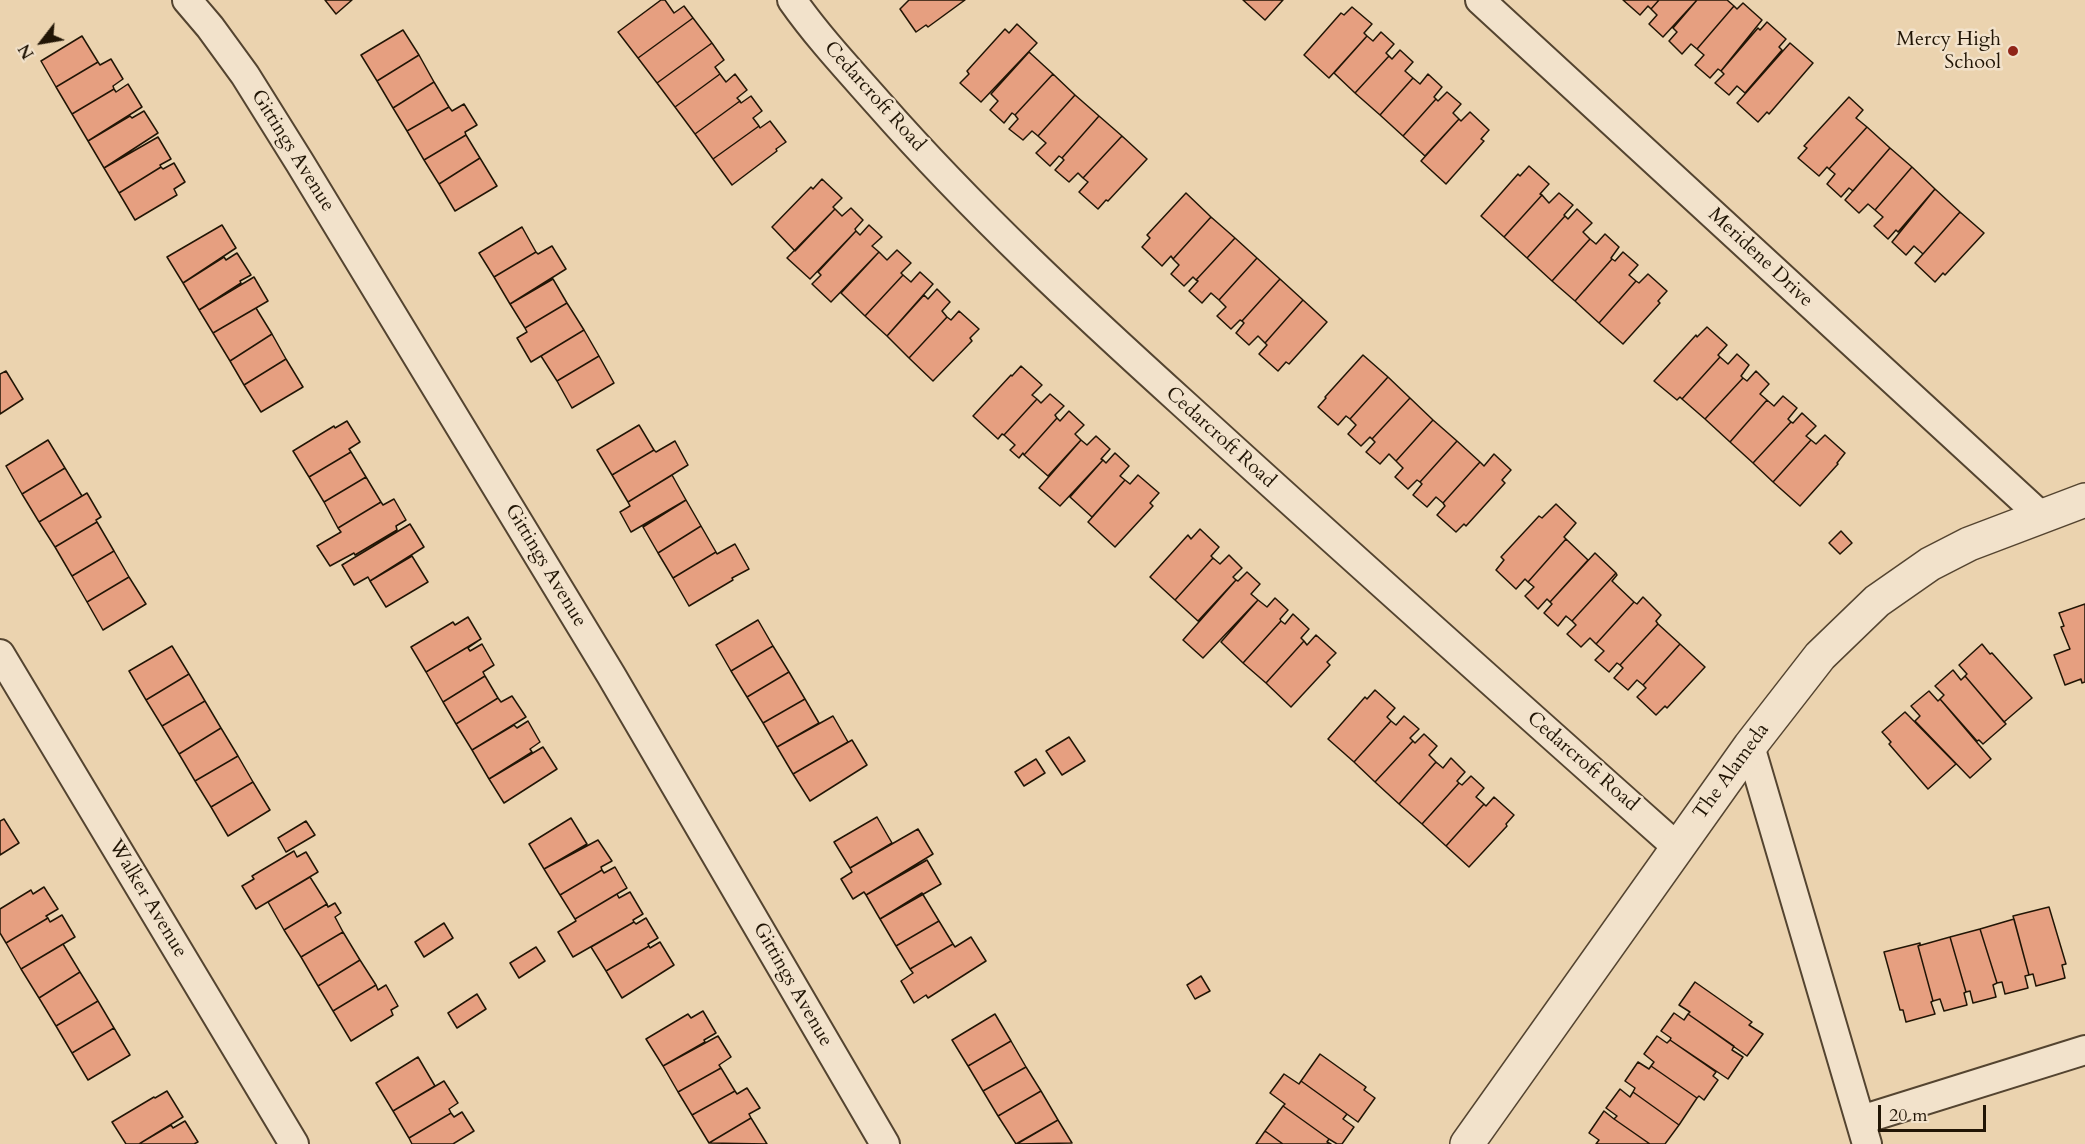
<!DOCTYPE html>
<style>
body{margin:0}
#map{position:relative;width:2085px;height:1144px;overflow:hidden;background:#ebd3af;font-family:Cardo,serif}
canvas{display:block}
.north{position:absolute;left:12px;top:12px;width:60px;height:60px;-webkit-text-stroke:4px #f2e2cb;paint-order:stroke;rotate:239deg;font-size:16px;font-weight:700;line-height:24px;text-align:center;color:#211505}
.north::after{content:'';display:block;margin:auto;width:21px;height:27px;background:#211505;clip-path:polygon(50% 0,100% 100%,50% 72%,0 100%)}
.scale{position:absolute;left:1878px;top:1105px;width:108px;height:27px;box-sizing:border-box;border:3px solid #211505;border-top:0;padding-left:8px;font-size:18px;line-height:21px;white-space:nowrap;color:#211505;-webkit-text-stroke:4px #f2e2cb;paint-order:stroke}
</style>
<div id="map">
<canvas width="2085" height="1144"></canvas>
<div class="north">N</div>
<div class="scale">20 m</div>
</div>
<script>
const context = document.querySelector('canvas').getContext('2d');
context.lineJoin = 'round';
function paint(path, color) {
  context.fillStyle = color;
  context.fill(path, 'evenodd');
}
function strokePath(path, color, width, dash) {
  context.strokeStyle = color;
  context.lineWidth = width;
  context.lineCap = dash ? 'butt' : 'round';
  context.setLineDash(dash || []);
  context.stroke(path);
}
function write(font, color, halo, rows, align = 'center') {
  context.font = font + ' Cardo,serif';
  context.lineWidth = 5;
  context.setLineDash([]);
  context.textBaseline = 'middle';
  context.strokeStyle = halo;
  context.fillStyle = color;
  for (const [text, x, y, turn = 0] of rows) {
    context.save();
    context.translate(x, y);
    context.rotate((+turn || 0) * Math.PI / 180);
    context.textAlign = isNaN(turn) ? turn : align;
    if (halo) context.strokeText(text, 0, 0);
    context.fillText(text, 0, 0);
    context.restore();
  }
}
const building = new Path2D(`
 M325,0H352L336,14Z
 M661,0H665L674,13L684,6L693,18L638,58L618,32Z
 M909,0H965L928,27L926,25L916,32L900,9Z
 M1243,0H1283L1265,20Z
 M1623,0H1659L1651,9L1648,6L1640,15Z
 M1659,0H1697L1663,37L1649,24L1657,15L1651,9Z
 M1697,0H1727L1734,6L1697,49L1691,44L1682,54L1669,41L1677,32L1673,28Z
 M1743,3L1762,20L1721,71L1718,69L1710,78L1695,65L1704,55L1697,49L1734,6L1737,9Z
 M1352,7L1372,24L1364,33L1367,36L1329,78L1304,55L1341,13L1344,15Z
 M693,18L712,43L657,83L638,58Z
 M1767,22L1786,39L1779,47L1782,50L1745,93L1737,86L1729,95L1715,83L1724,74L1721,71L1758,28L1760,30Z
 M1017,24L1037,43L981,102L960,83L969,74L967,71L1005,29L1009,33Z
 M403,30L419,55L377,81L361,55Z
 M1381,32L1394,44L1386,53L1389,56L1355,93L1334,73L1367,36L1373,41Z
 M82,36L98,62L56,87L41,61Z
 M712,43L724,60L715,67L720,74L675,107L657,83Z
 M1790,43L1813,63L1769,114L1767,112L1758,122L1737,103Z
 M1400,50L1413,62L1405,71L1413,78L1380,115L1355,93L1389,56L1392,59Z
 M1029,52L1053,74L1015,115L1012,113L1004,123L990,110L998,101L991,94Z
 M419,55L434,82L393,108L377,81Z
 M111,59L123,79L113,86L114,89L72,114L56,87L98,62L100,65Z
 M720,74L726,82L735,74L747,90L737,98L740,101L695,134L675,107Z
 M1053,74L1075,95L1038,136L1032,131L1023,140L1009,129L1018,119L1015,115Z
 M1428,74L1442,87L1434,97L1436,99L1403,136L1380,115L1413,78L1420,84Z
 M434,82L449,107L407,131L393,108Z
 M128,84L142,107L88,141L72,114L114,89L116,92Z
 M1447,92L1461,104L1453,113L1459,119L1425,156L1403,136L1436,99L1438,101Z
 M1075,95L1099,116L1062,158L1059,156L1050,166L1036,153L1046,143L1038,136Z
 M751,96L762,111L753,118L759,126L713,159L695,134L740,101L741,103Z
 M1849,97L1863,110L1856,118L1867,127L1829,169L1827,167L1819,176L1798,158L1807,148L1804,146Z
 M464,104L477,125L465,132L466,135L424,160L407,131L449,107L452,111Z
 M144,111L158,133L104,168L88,141L130,116L132,118Z
 M1470,112L1489,130L1481,139L1484,141L1446,184L1421,161L1459,119L1461,121Z
 M1099,116L1122,136L1083,178L1078,173L1069,182L1055,170L1064,160L1062,158Z
 M770,121L786,142L776,149L777,151L732,185L713,159L759,126L760,128Z
 M1867,127L1890,148L1853,191L1849,188L1841,197L1827,184L1835,174L1829,169Z
 M466,135L480,158L439,184L424,160Z
 M1122,136L1147,159L1108,201L1106,200L1098,209L1079,192L1088,182L1083,178Z
 M158,137L171,159L160,165L161,167L119,193L104,168Z
 M1890,148L1912,167L1875,210L1868,204L1859,213L1845,200Z
 M480,158L497,186L455,211L439,184Z
 M174,163L185,182L174,189L177,195L135,220L119,193L161,167L163,169Z
 M1529,166L1549,184L1540,194L1542,195L1504,237L1481,216L1518,174L1520,176Z
 M1912,167L1935,189L1898,232L1896,230L1888,239L1874,226L1883,217L1875,210Z
 M822,179L842,198L833,207L835,209L796,250L795,251L772,227L811,187L813,189Z
 M1935,189L1960,212L1923,254L1914,246L1906,255L1892,242Z
 M1186,193L1211,217L1173,259L1171,256L1162,266L1142,247L1150,238L1147,235Z
 M1559,193L1573,205L1564,215L1565,216L1527,258L1504,237L1542,195L1549,203Z
 M851,208L863,220L855,229L856,231L810,279L787,258L835,209L842,216Z
 M1577,209L1592,223L1583,232L1590,239L1552,281L1527,258L1565,216L1568,219Z
 M1960,212L1984,233L1945,275L1943,273L1935,282L1915,263Z
 M1211,217L1235,238L1196,280L1193,277L1184,286L1171,274L1179,265L1173,259Z
 M222,225L236,248L183,283L167,257Z
 M869,225L882,237L872,246L879,252L831,302L812,284L821,275L818,272L856,231L860,235Z
 M522,227L536,252L494,277L479,253Z
 M1605,234L1619,247L1611,258L1612,259L1575,301L1552,281L1590,239L1596,244Z
 M1235,238L1257,258L1219,300L1211,293L1202,303L1189,291L1198,281L1196,280Z
 M552,246L566,269L510,304L494,277L536,252L538,254Z
 M897,250L911,263L901,273L903,275L865,316L841,293L879,252L887,260Z
 M1623,252L1638,265L1629,275L1636,281L1599,323L1575,301L1612,259L1615,261Z
 M237,253L251,275L240,281L241,283L199,310L183,283L224,257L226,260Z
 M1257,258L1280,279L1242,321L1240,320L1231,329L1217,316L1226,307L1219,300Z
 M920,272L933,284L887,336L865,316L903,275L911,282Z
 M1648,274L1667,291L1658,301L1660,303L1623,344L1599,323L1636,281L1639,283Z
 M254,277L268,301L213,333L199,310Z
 M553,279L567,303L525,328L510,304Z
 M1280,279L1303,300L1265,343L1258,336L1249,345L1236,333L1244,323L1242,321Z
 M937,289L950,302L942,311L947,317L909,358L887,336L924,295L928,299Z
 M1303,300L1327,322L1289,364L1286,362L1278,371L1259,354L1267,345L1265,343Z
 M567,303L584,330L531,362L517,338L527,332L525,328Z
 M256,308L272,334L230,361L213,333Z
 M959,311L979,329L970,338L972,341L933,381L909,358L947,317L951,320Z
 M1707,327L1727,345L1718,355L1720,357L1682,399L1680,397L1677,400L1654,381L1696,335L1697,337Z
 M584,330L599,356L557,381L541,356Z
 M272,334L286,359L244,385L230,361Z
 M1737,354L1749,365L1741,376L1743,378L1705,419L1682,399L1720,357L1728,364Z
 M1363,355L1388,377L1350,419L1346,416L1338,425L1318,407L1326,398L1325,397Z
 M599,356L614,383L572,408L557,381Z
 M286,359L303,387L261,412L244,385Z
 M1021,366L1042,385L1032,395L1037,399L1004,435L1002,434L998,439L973,416L1011,375L1012,376Z
 M6,371L23,399L0,414V374Z
 M1756,371L1769,384L1760,394L1767,400L1730,442L1705,419L1743,378L1747,381Z
 M1388,377L1410,398L1372,439L1370,437L1361,446L1348,434L1356,425L1350,419Z
 M1050,394L1064,406L1055,415L1057,418L1024,455L1023,453L1019,458L1010,450L1015,445L1004,435L1037,399L1041,403Z
 M1783,396L1797,408L1788,419L1791,422L1753,463L1730,442L1767,400L1774,406Z
 M1410,398L1433,420L1396,461L1389,454L1380,464L1366,452L1375,442L1372,439Z
 M1069,411L1084,425L1075,434L1081,440L1048,476L1024,455L1057,418L1060,421Z
 M1802,413L1816,426L1806,436L1811,440L1773,482L1753,463L1791,422L1793,423Z
 M1433,420L1457,441L1420,482L1417,480L1408,489L1395,477L1403,468L1396,461Z
 M347,421L360,442L349,449L351,452L309,477L293,451L334,426L335,428Z
 M639,425L654,450L612,475L597,450Z
 M1825,435L1845,453L1837,463L1838,464L1800,506L1773,482L1811,440L1816,444Z
 M1096,436L1110,449L1101,459L1103,460L1060,506L1039,488L1081,440L1087,445Z
 M48,440L65,468L22,494L6,466Z
 M675,441L688,465L628,502L612,475L654,450L656,452Z
 M1457,441L1480,462L1443,503L1436,497L1427,507L1413,495L1422,484L1420,482Z
 M351,452L366,477L324,502L309,477Z
 M1115,453L1129,466L1120,476L1125,480L1092,517L1070,497L1103,460L1106,463Z
 M1494,454L1511,470L1502,480L1505,483L1466,526L1464,524L1456,532L1437,515L1445,506L1443,503L1480,462L1484,466Z
 M65,468L82,496L39,522L22,494Z
 M672,475L686,500L631,532L620,512L630,506L628,502Z
 M1138,475L1159,493L1150,503L1153,506L1115,547L1088,522L1125,480L1130,484Z
 M366,477L381,502L338,528L324,502Z
 M87,493L101,517L96,520L97,522L55,547L39,522Z
 M394,499L406,520L396,526L397,530L355,555L354,553L330,566L317,546L341,532L338,528L381,502L383,505Z
 M686,500L701,526L658,553L643,527Z
 M1556,504L1576,523L1564,537L1566,539L1528,582L1525,579L1516,589L1496,570L1504,560L1501,557L1539,516L1542,518Z
 M97,522L114,551L72,576L55,547Z
 M410,524L424,547L370,581L368,577L354,585L342,565Z
 M701,526L716,552L673,578L658,553Z
 M1200,529L1219,547L1211,556L1213,558L1175,600L1150,577L1188,535L1191,539Z
 M1841,531L1852,543L1840,554L1829,543Z
 M1566,539L1588,560L1550,602L1547,599L1538,609L1525,596L1534,587L1528,582Z
 M735,544L749,569L732,578L733,580L689,606L673,578L716,552L717,554Z
 M114,551L129,577L87,602L72,576Z
 M1595,553L1616,573L1572,621L1566,616L1558,626L1544,613L1552,604L1550,602Z
 M1229,555L1242,568L1233,577L1236,580L1198,621L1175,600L1213,558L1220,564Z
 M412,556L428,582L386,607L370,581Z
 M1247,572L1260,584L1251,594L1258,600L1203,658L1183,640L1236,580L1238,581Z
 M1616,573L1617,575L1612,581L1634,602L1596,644L1590,638L1581,647L1567,634L1576,625L1572,621Z
 M129,577L146,604L103,630L87,602Z
 M1643,597L1661,615L1656,621L1658,624L1620,665L1617,663L1609,672L1595,660L1604,651L1596,644L1634,602L1637,604Z
 M1275,598L1288,610L1280,619L1281,621L1243,663L1221,642L1258,600L1267,607Z
 M2085,604V682L2082,683L2081,679L2065,685L2054,655L2070,649L2061,627L2064,626L2059,613Z
 M1293,614L1309,629L1301,638L1304,641L1266,683L1243,663L1281,621L1285,624Z
 M468,617L481,639L426,672L411,647L453,622L455,625Z
 M758,620L773,646L731,671L716,645Z
 M1658,624L1680,644L1643,685L1637,680L1628,690L1614,678L1623,668L1620,665Z
 M1316,635L1336,653L1327,662L1330,665L1291,707L1266,683L1304,641L1307,645Z
 M481,639L468,648L470,651L482,644L494,665L483,672L485,676L443,702L426,672Z
 M1680,644L1705,667L1667,708L1665,706L1656,715L1637,697L1646,688L1643,685Z
 M1982,644L1990,654L1992,653L2032,698L2004,722L1965,676L1967,674L1959,665Z
 M172,646L189,674L146,700L129,671Z
 M773,646L789,672L747,697L731,671Z
 M1953,670L1961,680L1965,676L2006,724L1983,744L1979,740L1977,741L1940,699L1944,695L1935,686Z
 M789,672L805,699L763,723L747,697Z
 M189,674L205,701L162,726L146,700Z
 M485,676L498,698L456,724L443,702Z
 M1375,690L1395,708L1387,717L1391,721L1354,762L1328,739L1365,697L1367,699Z
 M1929,691L1938,701L1940,699L1991,759L1970,778L1915,721L1920,716L1911,706Z
 M512,696L526,717L472,750L456,724L498,698L501,702Z
 M805,699L819,723L777,747L763,723Z
 M205,701L221,728L179,754L162,726Z
 M1905,712L1956,764L1928,789L1889,744L1891,742L1882,732Z
 M833,716L848,742L793,774L777,747Z
 M1404,716L1419,729L1410,738L1413,741L1375,782L1354,762L1391,721L1396,725Z
 M528,721L540,742L530,749L532,752L489,779L472,750L514,725L517,728Z
 M221,728L238,756L195,781L179,754Z
 M1424,734L1437,746L1429,755L1436,762L1399,804L1375,782L1413,741L1415,743Z
 M1069,737L1085,761L1062,775L1046,751Z
 M852,740L867,765L810,801L793,774Z
 M543,747L557,769L504,803L489,779Z
 M238,756L253,782L211,807L195,781Z
 M1451,758L1465,772L1457,781L1459,783L1422,824L1399,804L1436,762L1443,768Z
 M1036,759L1045,773L1024,786L1015,772Z
 M1471,776L1484,788L1476,797L1484,804L1446,846L1422,824L1459,783L1462,785Z
 M253,782L270,810L228,836L211,807Z
 M1494,797L1514,815L1506,824L1507,826L1469,867L1446,846L1484,804L1486,806Z
 M877,817L892,843L850,868L834,842Z
 M571,818L587,844L544,869L529,844Z
 M4,819L19,843L0,855V821Z
 M306,821L315,835L286,852L278,838Z
 M918,829L933,854L866,895L864,892L853,899L841,879L852,872L850,868Z
 M598,840L612,861L601,867L602,870L560,895L544,869Z
 M294,851L297,857L306,852L318,872L256,909L242,886L254,879L252,876Z
 M927,860L941,884L880,919L866,895Z
 M615,867L627,888L575,919L560,895L602,870L604,873Z
 M310,877L327,904L284,930L268,902Z
 M44,887L58,909L46,916L48,918L6,943L0,933V909L31,890L33,894Z
 M630,892L643,914L633,920L634,922L573,957L558,932L576,921L575,919L617,894L619,898Z
 M922,893L939,921L896,946L880,919Z
 M335,903L341,913L335,917L343,932L301,957L284,930L327,904L328,907Z
 M2049,907L2066,964L2062,965L2065,978L2036,986L2033,974L2029,975L2013,916Z
 M62,915L75,937L21,969L6,943L48,918L50,922Z
 M646,918L658,938L648,944L649,946L606,971L591,947L634,922L636,924Z
 M2014,919L2029,975L2025,976L2028,988L2005,994L2002,982L1997,983L1980,929Z
 M939,921L953,944L910,969L896,946Z
 M444,923L453,938L424,957L415,942Z
 M1980,929L1997,983L1993,985L1996,997L1973,1003L1970,991L1966,992L1950,937Z
 M343,932L360,960L318,986L301,957Z
 M971,937L986,961L928,998L926,995L914,1003L901,981L913,973L910,969L953,944L955,947Z
 M1950,937L1966,992L1964,993L1967,1005L1944,1011L1940,999L1933,1001L1918,946Z
 M660,942L674,965L622,998L606,971L649,946L650,948Z
 M1920,943V945L1918,946L1933,1001L1931,1002L1935,1014L1906,1022L1903,1010H1900L1884,952Z
 M63,944L80,972L39,998L21,969Z
 M536,947L545,961L519,978L510,963Z
 M360,960L376,985L333,1011L318,986Z
 M80,972L98,1001L56,1026L39,998Z
 M1201,976L1210,991L1195,999L1187,985Z
 M1695,982L1752,1022L1749,1025L1763,1034L1747,1056L1688,1014L1690,1012L1679,1005Z
 M376,985L378,990L386,985L398,1006L391,1010L393,1015L351,1041L333,1011Z
 M477,994L486,1009L457,1028L448,1013Z
 M98,1001L114,1028L72,1053L56,1026Z
 M703,1011L716,1033L704,1040L705,1042L663,1066L646,1039L688,1014L691,1018Z
 M1674,1013L1684,1020L1688,1014L1734,1046L1732,1050L1743,1057L1728,1079L1670,1040L1671,1038L1661,1031Z
 M995,1014L1011,1041L968,1066L952,1040Z
 M114,1028L130,1055L88,1080L72,1053Z
 M718,1036L731,1057L719,1065L721,1068L678,1092L663,1066Z
 M1657,1036L1667,1043L1670,1040L1716,1072L1713,1076L1718,1080L1704,1100L1699,1096L1697,1098L1651,1066L1654,1062L1644,1054Z
 M1011,1041L1026,1067L983,1091L968,1066Z
 M1320,1054L1366,1087L1364,1090L1375,1098L1358,1122L1301,1081Z
 M418,1057L435,1086L393,1111L376,1083Z
 M1638,1062L1649,1069L1651,1066L1697,1098L1679,1125L1633,1092L1635,1088L1625,1081Z
 M1026,1067L1041,1091L998,1116L983,1091Z
 M721,1068L735,1091L692,1115L678,1092Z
 M1284,1074L1299,1084L1301,1081L1347,1114L1343,1119L1354,1127L1342,1144H1337L1329,1139L1283,1106L1285,1104L1270,1093Z
 M444,1081L458,1103L449,1109L451,1113L409,1138L393,1111Z
 M747,1088L760,1108L749,1114L751,1118L709,1143L692,1115L735,1091L737,1094Z
 M1620,1089L1630,1097L1633,1092L1679,1125L1665,1144H1650L1614,1119L1617,1116L1606,1108Z
 M167,1091L183,1117L139,1144H126L112,1122L154,1097L155,1098Z
 M1041,1091L1058,1120L1016,1144L998,1116Z
 M1283,1106L1329,1139L1327,1142L1331,1144H1283L1265,1131Z
 M1604,1111L1614,1119L1650,1144H1596L1599,1140L1589,1133Z
 M462,1112L474,1131L453,1144H412L409,1138L451,1113L454,1117Z
 M751,1118L767,1144L709,1143Z
 M1058,1120L1072,1143L1017,1144Z
 M185,1121L198,1142L194,1144H139L171,1125L173,1128Z
 M1265,1131L1283,1144H1256Z`);
const minor = new Path2D(`
 M187,0L210,27L245,75L300,163L611,675L885,1144
 M792,0C818,37 849,70 879,104C974,212 1080,310 1186,406C1349,555 1513,701 1677,847
 M1480,0L2041,516
 M0,654L294,1144
 M1750,746L1867,1144
 M1861,1120L2085,1050`);
const tertiary = new Path2D(`
 M1467,1144L1750,746L1820,656L1877,601L1930,564L1969,544L2085,500`);
const markers = [
 [2013,51,6,"#8f2418"]
];
const poiNames = [
 ["Mercy High",2001,40],
 ["School",2001,63]
];
const streetNames = [
 ["Cedarcroft Road",874,97,48],
 ["Gittings Avenue",292,151,58],
 ["Meridene Drive",1760,258,43],
 ["Cedarcroft Road",1220,438,42],
 ["Gittings Avenue",545,566,59],
 ["Cedarcroft Road",1582,762,41],
 ["The Alameda",1732,772,-54],
 ["Walker Avenue",147,899,59],
 ["Gittings Avenue",792,985,60]
];
paint(building, '#e69f80');
strokePath(building, '#211505', 1.5);
strokePath(minor, '#544430', 32);
strokePath(tertiary, '#544430', 36);
strokePath(minor, '#f2e2cb', 28);
strokePath(tertiary, '#f2e2cb', 33);
for (const [x, y, r, color] of markers) {
  const dot = new Path2D();
  dot.arc(x, y, r, 0, 2 * Math.PI);
  context.fillStyle = color;
  context.fill(dot);
  strokePath(dot, '#f2e2cb', 2);
}
write('20px', '#211505', '#f2e2cb', poiNames, 'right');
write('20px', '#211505', '#f2e2cb', streetNames);
</script>
